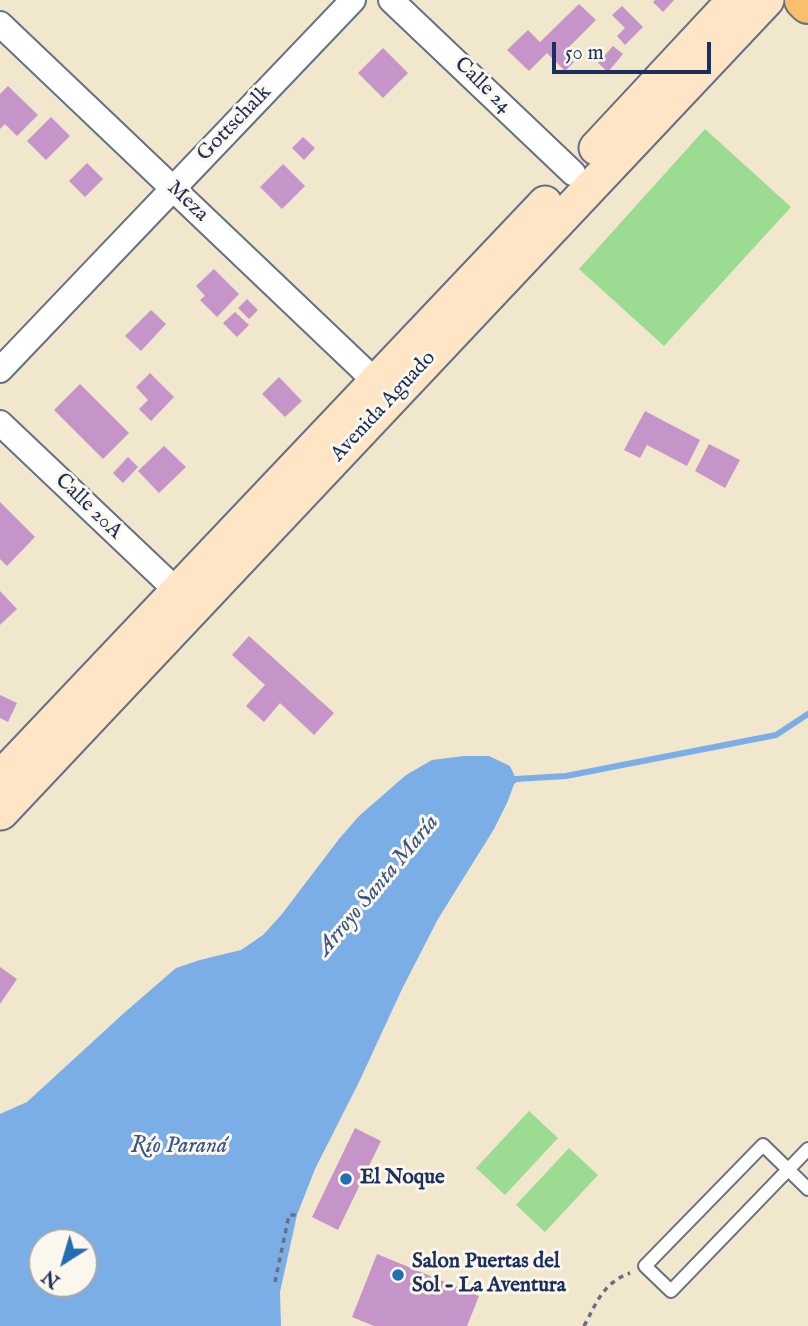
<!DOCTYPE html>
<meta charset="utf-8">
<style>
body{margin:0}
#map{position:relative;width:808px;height:1326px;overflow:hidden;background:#f0e7cc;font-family:"IM FELL English",serif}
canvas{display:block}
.north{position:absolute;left:28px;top:1228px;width:70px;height:70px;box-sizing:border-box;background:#fbf7ec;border:2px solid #a1a7b3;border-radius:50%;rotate:217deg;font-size:19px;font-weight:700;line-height:28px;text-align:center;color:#1b2f5e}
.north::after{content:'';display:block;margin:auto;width:24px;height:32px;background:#1f6fb2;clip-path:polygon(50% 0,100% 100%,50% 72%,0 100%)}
.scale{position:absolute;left:552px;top:42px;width:159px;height:32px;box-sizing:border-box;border:4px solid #1b2f5e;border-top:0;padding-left:9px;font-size:21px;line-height:24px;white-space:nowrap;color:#1b2f5e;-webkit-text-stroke:5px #fbf7ec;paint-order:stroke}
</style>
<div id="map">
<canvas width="808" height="1326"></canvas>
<div class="north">N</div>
<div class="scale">50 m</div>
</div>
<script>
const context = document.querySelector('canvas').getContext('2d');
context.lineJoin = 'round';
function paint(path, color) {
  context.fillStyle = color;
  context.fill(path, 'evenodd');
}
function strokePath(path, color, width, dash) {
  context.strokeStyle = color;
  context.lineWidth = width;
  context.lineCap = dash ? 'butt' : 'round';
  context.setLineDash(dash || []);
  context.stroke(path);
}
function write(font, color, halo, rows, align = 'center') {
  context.font = font + ' "IM FELL English",serif';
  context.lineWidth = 6;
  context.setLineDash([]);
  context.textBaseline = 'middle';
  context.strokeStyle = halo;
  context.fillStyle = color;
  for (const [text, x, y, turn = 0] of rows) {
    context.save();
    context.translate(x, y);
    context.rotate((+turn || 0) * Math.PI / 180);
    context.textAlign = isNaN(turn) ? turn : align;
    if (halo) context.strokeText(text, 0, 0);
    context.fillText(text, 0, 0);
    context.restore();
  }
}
const green = new Path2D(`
 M705,129L791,207L664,346L579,269Z
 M529,1111L558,1138L505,1195L476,1168Z
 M569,1148L598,1175L545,1232L516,1205Z`);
const water = new Path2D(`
 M464,756H489L510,766L516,779L507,803L494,829L438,919L402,989L359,1082L315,1169L297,1215L280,1292L281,1326H0V1114L27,1102L124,1013L176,968L200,960L241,950L263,935L282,914L339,839L359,816L406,775L432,760ZM42,1242H84V1284H42Z`);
const stream = new Path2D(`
 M510,783L516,779L566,776L776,735L808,714`);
const building = new Path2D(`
 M655,0H674L663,12L653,2Z
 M579,4L596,20L564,52L574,62L565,71L547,53L529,71L507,50L528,30L540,42Z
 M622,6L643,27L625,45L617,36L625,28L612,15Z
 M613,46L623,54L608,72L598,63Z
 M383,48L408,73L383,98L358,73Z
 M8,86L38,115L17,136L5,124L0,129V94Z
 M51,117L70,136L46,160L27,141Z
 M303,137L315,148L304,160L292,148Z
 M87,163L103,179L85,197L69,181Z
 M283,164L305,186L282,209L260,187Z
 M214,269L239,294L217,317L200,300L205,296L196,286Z
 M247,299L258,310L249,319L238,308Z
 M151,310L166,324L141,351L125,336Z
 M235,312L249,325L237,337L223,323Z
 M150,373L174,397L151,421L139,409L148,400L136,387Z
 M279,377L302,401L285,417L262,394Z
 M80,384L129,433L103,459L54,410Z
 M645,411L700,440L687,466L647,445L640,458L624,450Z
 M709,444L740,460L725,488L695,471Z
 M164,446L186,467L159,493L138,471Z
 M128,457L138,467L123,483L113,473Z
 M0,502L35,537L7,566L0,559Z
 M0,591L17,609L0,625Z
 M249,636L334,713L314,735L280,703L264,722L246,706L265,685L232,655Z
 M0,695L17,703L8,722L0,718Z
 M0,967L17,979L0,1004Z
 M355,1128L381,1141L338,1230L312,1217Z
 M377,1254L479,1296L467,1326H374L352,1317Z`);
const path = new Path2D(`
 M275,1282L289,1215H297
 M584,1326C597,1302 603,1283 630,1273`);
const lane = new Path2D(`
 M808,1149L671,1291L645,1266L763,1145L808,1189`);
const street = new Path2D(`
 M391,0L573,173
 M0,24L375,381
 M0,370L353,0
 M0,423L177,591`);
const secondary = new Path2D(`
 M596,148L734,0
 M0,778L545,203
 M1,813L767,0`);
const primary = new Path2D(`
 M804,0L808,4`);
const markers = [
 [346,1179,7,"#1f6fb2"],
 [398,1275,7,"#1f6fb2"]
];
const streetNames = [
 ["Calle 24",482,86,44],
 ["Gottschalk",235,124,-46],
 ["Meza",187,202,44],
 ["Avenida Aguado",384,407,-47],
 ["Calle 20A",88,507,44]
];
const poiNames = [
 ["El Noque",360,1179],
 ["Salon Puertas del",412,1263],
 ["Sol - La Aventura",412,1287]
];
const waterNames = [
 ["Arroyo Santa María",379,886,-50],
 ["Río Paraná",179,1147]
];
paint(green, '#9bdc92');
paint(water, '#7baee7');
strokePath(stream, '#7baee7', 6);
paint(building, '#c595ca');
strokePath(lane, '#666f84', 16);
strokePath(street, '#666f84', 28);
strokePath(secondary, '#666f84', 37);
strokePath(primary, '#666f84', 42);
strokePath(path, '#666f84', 3.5, [5, 5]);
strokePath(lane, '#fff', 12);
strokePath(street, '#fff', 24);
strokePath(secondary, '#fde5c5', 33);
strokePath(primary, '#fabe6e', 38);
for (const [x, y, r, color] of markers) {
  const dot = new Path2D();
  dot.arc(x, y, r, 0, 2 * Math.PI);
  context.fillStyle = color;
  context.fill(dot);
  strokePath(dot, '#fbf7ec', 2.5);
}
write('21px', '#1b2f5e', '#fbf7ec', streetNames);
write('bold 21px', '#1b2f5e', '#fbf7ec', poiNames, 'left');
write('italic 23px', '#385587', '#fbf7ec', waterNames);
</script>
